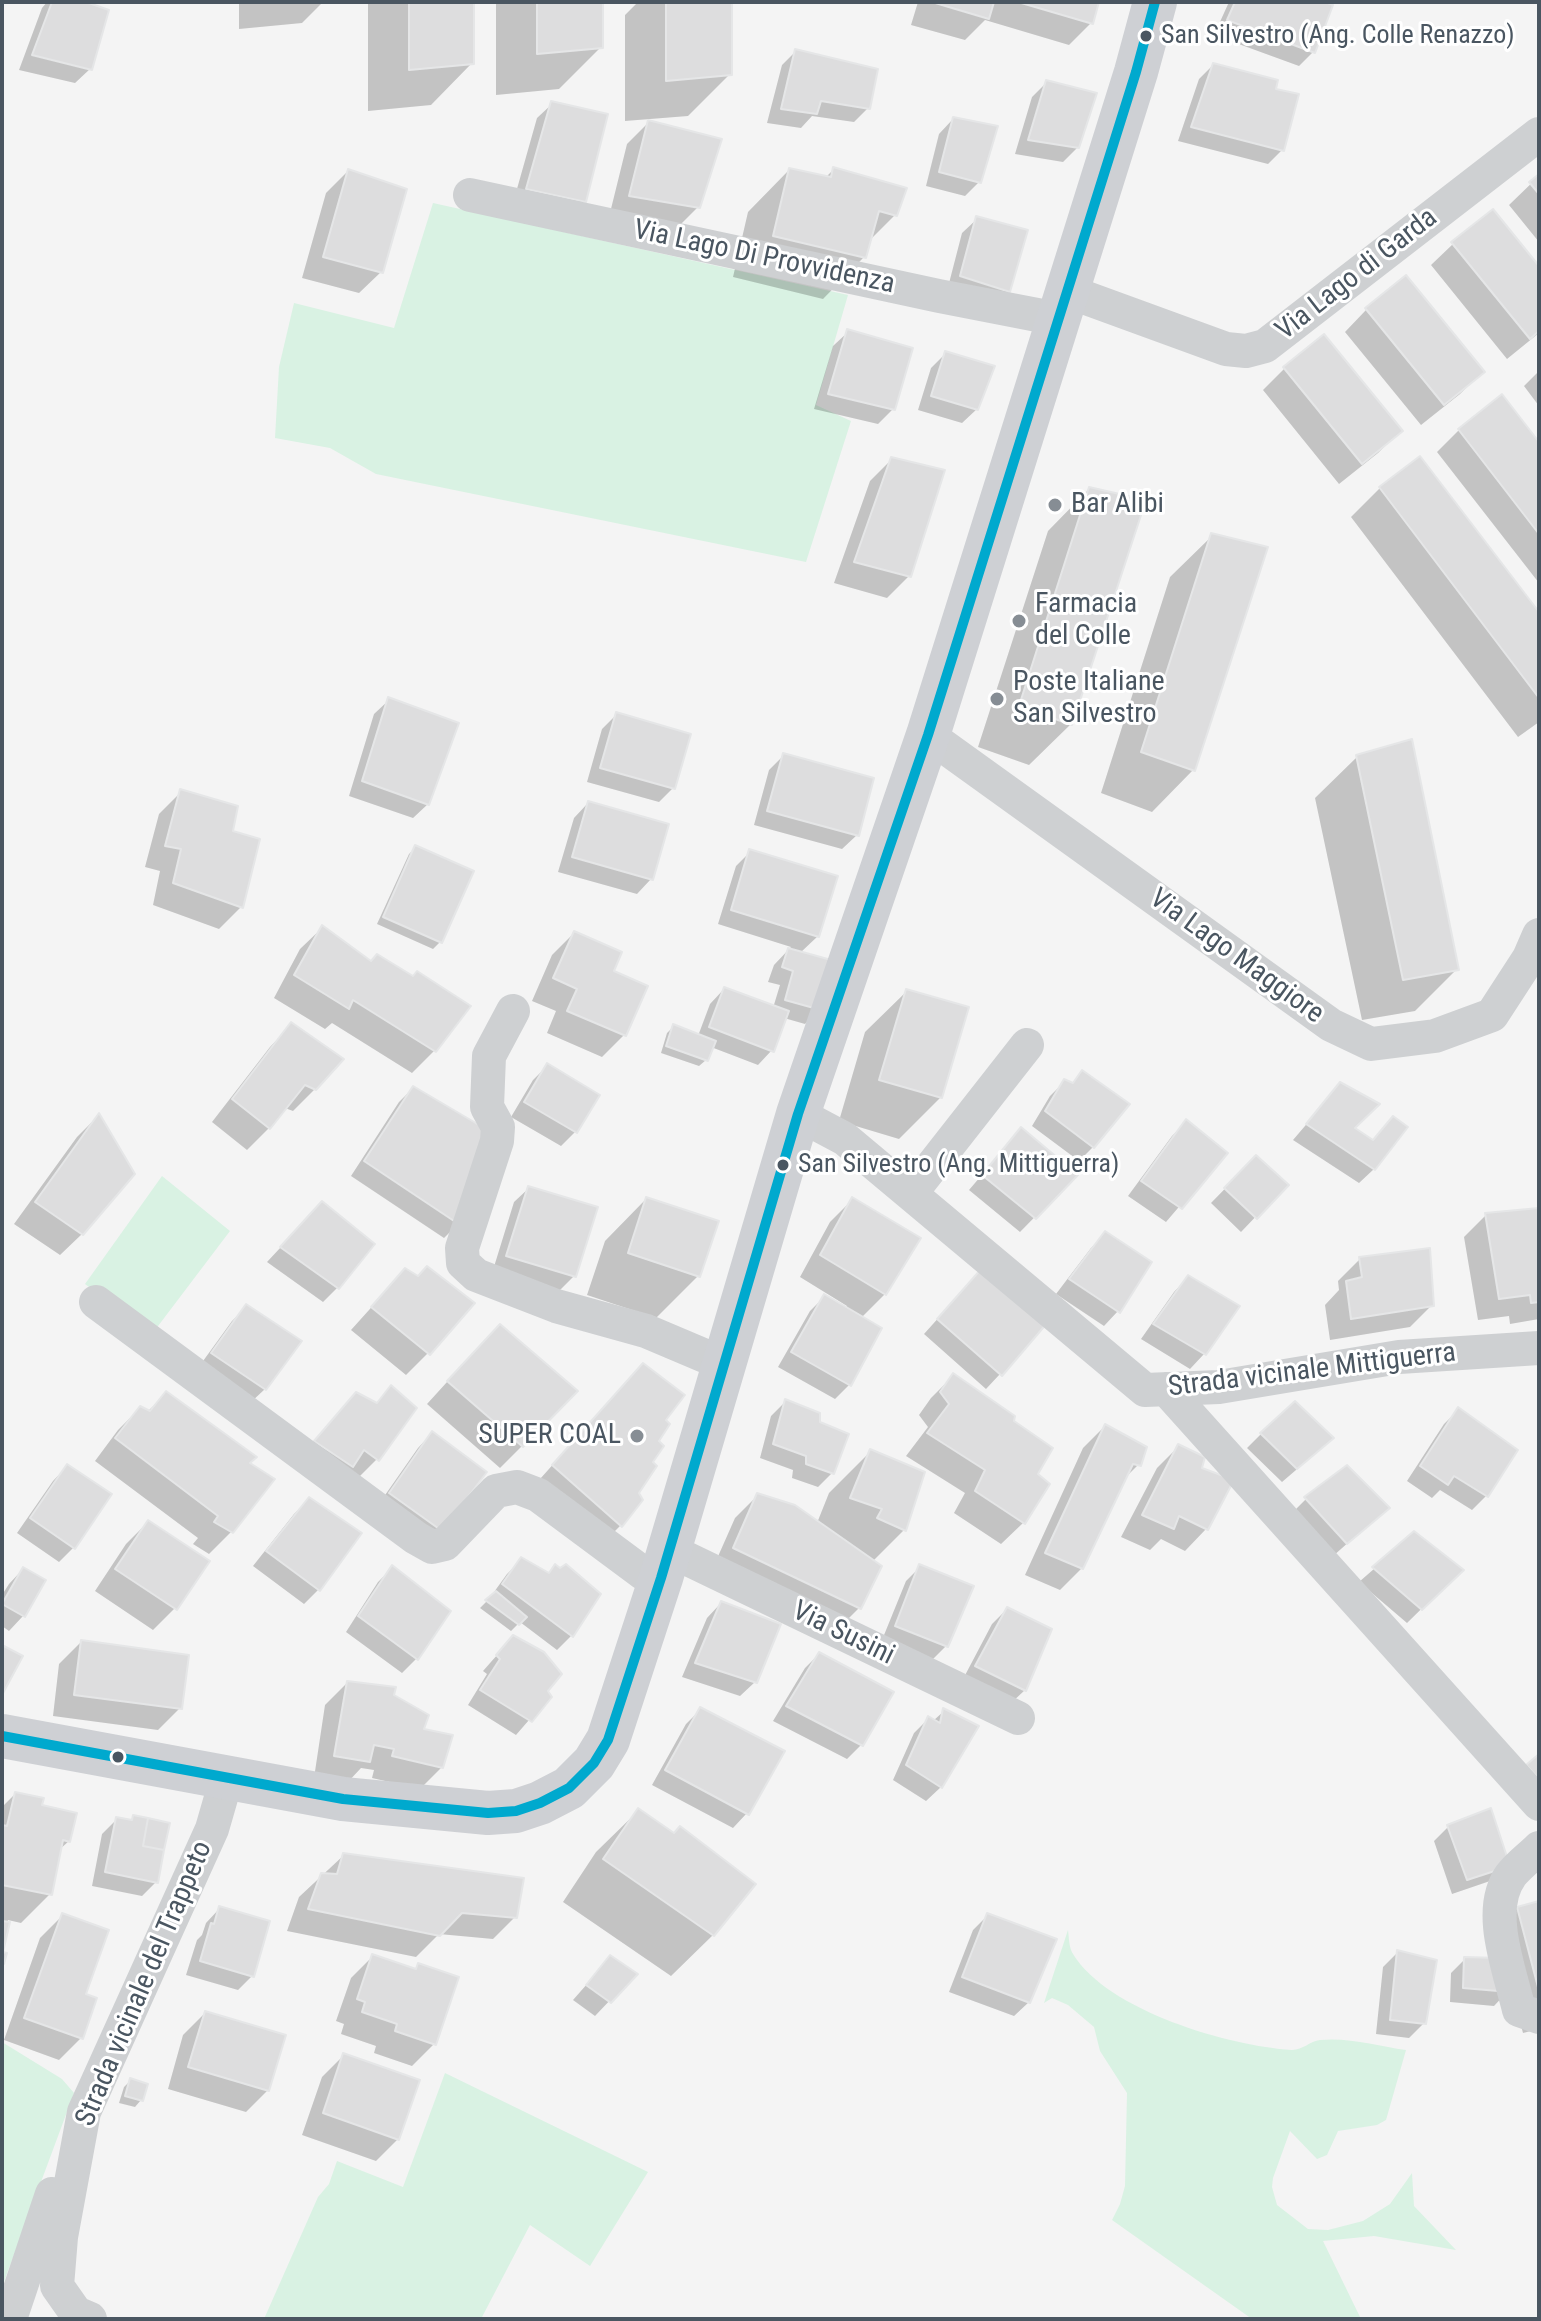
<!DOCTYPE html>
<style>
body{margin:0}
#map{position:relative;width:1541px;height:2321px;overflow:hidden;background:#f4f4f4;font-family:"Roboto Condensed",sans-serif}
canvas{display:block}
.frame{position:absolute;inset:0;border:4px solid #4a5661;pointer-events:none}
</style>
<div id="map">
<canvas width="1541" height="2321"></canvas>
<div class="frame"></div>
</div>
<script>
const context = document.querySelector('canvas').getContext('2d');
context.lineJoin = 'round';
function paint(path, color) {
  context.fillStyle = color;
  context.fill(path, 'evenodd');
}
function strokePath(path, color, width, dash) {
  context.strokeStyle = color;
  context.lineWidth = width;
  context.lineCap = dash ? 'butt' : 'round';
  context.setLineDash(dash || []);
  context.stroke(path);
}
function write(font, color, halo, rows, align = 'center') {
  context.font = font + ' "Roboto Condensed",sans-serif';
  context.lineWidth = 6;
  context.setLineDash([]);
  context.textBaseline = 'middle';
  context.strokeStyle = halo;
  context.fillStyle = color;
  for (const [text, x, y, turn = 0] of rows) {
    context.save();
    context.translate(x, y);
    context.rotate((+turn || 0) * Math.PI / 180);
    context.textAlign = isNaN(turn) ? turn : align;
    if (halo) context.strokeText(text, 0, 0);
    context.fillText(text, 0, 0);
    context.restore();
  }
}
const green = new Path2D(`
 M433,203L848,295L816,405L851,421L806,562L376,474L330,448L275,438L279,367L294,303L394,328Z
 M162,1176L230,1231L152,1334L85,1284Z
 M1068,1930C1069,1938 1069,1948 1073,1954C1108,2011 1229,2046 1292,2050C1303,2050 1310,2041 1320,2040C1348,2037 1379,2046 1406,2050L1386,2120L1377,2125L1338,2131L1327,2155L1317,2159L1290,2131L1273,2178L1272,2187L1277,2205L1308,2229L1328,2230L1363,2221L1390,2204L1412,2173L1414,2206L1456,2250L1374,2236L1323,2241L1361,2319H1252L1112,2220L1120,2204L1125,2186L1127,2093L1100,2051L1094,2027L1068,2005L1052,1998L1044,2003Z
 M2,2042L62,2079L74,2093L2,2287Z
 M445,2073L648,2172L590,2266L530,2225L481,2319H264L318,2197L329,2184L337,2161L403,2187Z`);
const shadow = new Path2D(`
 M47,2H80L90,69L75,83L19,70L42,8Z
 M239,2H323L302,23L239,29Z
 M370,2H472V63L431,105L368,111V4Z
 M496,2H601V47L559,89L496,95Z
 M638,2H730V74L688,116L625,121V15Z
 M918,2H1097L1091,23L1069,45L985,20L965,40L911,25Z
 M1229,2H1320L1313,52L1299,66L1214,35Z
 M796,51L868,108L854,122L812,116L801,128L767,123L782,65Z
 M1213,65L1274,90L1282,150L1268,164L1178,141L1199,79Z
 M1047,82L1078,147L1063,162L1015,154L1032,97Z
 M552,104L584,201L570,216L513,203L537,118Z
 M953,119L979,182L965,196L926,186L939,134Z
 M648,123L698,207L676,229L609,217L627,144Z
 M834,169L895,215L868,242L864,257L823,299L733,277L748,212L789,170L825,178Z
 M348,171L381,272L359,293L302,278L326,193Z
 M1539,176V242L1509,205Z
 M977,219L1008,291L994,306L947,291L962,233Z
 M1453,244L1539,269V333L1507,359L1431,265Z
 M1406,278L1482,372L1460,394L1421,425L1345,332L1366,310Z
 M848,332L893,409L878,424L814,409L833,346Z
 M946,353L977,409L962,423L918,410L931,368Z
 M1284,369L1400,431L1378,453L1339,484L1263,390Z
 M1539,371V406L1524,386Z
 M1502,397L1539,445V583L1437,452L1459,430Z
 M892,459L909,576L887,598L834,583L870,481Z
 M1380,488L1539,615V722L1518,737L1351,517Z
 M1089,489L1071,724L1029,765L978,747L1048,531Z
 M1212,536L1193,770L1152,812L1101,793L1170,577Z
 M389,700L428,804L413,818L349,796L374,714Z
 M617,714L673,788L659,802L587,782L602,729Z
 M783,756L857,835L842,849L754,825L769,770Z
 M1357,757L1457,969L1415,1011L1362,1020L1315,798Z
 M181,792L231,832L241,907L219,929L153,905L160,871L145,867L159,814Z
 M588,803L651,879L637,894L558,872L574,818Z
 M416,847L471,872L440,942L433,949L377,924L409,854Z
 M750,852L818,936L800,953L819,1009L805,1024L784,1018L772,1050L758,1065L711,1047L706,1060L699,1066L661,1053L667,1033L674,1026L698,1036L710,1004L724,989L773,1008L780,985L768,982L774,965L791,947L718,924L736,866Z
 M322,928L371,963L468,1007L434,1051L412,1073L332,1023L325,1029L274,998L300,949Z
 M574,933L611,972L624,1035L602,1057L547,1033L556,1011L532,1001L552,955Z
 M907,991L941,1097L899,1139L839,1121L865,1032Z
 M291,1025L315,1089L293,1111L285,1108L269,1128L247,1150L212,1122L270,1047Z
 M547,1066L575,1132L561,1146L511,1117L533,1080Z
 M1082,1072L1093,1147L1079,1161L1032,1126L1050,1096L1065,1081L1071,1084Z
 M1340,1085L1353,1128L1372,1142L1374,1169L1359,1183L1293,1140Z
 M413,1088L458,1224L444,1238L351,1176L399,1102Z
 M98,1116L82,1234L60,1255L14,1224L77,1137Z
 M1186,1122L1225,1153L1166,1222L1128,1196L1172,1136Z
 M1021,1129L1075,1176L1020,1232L969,1190Z
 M1256,1157L1286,1185L1241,1232L1211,1203Z
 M529,1188L595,1209L574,1276L559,1291L493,1270L514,1202Z
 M646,1199L698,1276L656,1318L587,1295L605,1241Z
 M852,1200L885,1294L861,1318L880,1329L849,1385L835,1399L778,1367L810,1311L824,1297L845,1309L847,1306L800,1277L830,1222Z
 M1539,1210V1319L1510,1324L1509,1316L1478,1320L1464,1237L1486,1215Z
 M308,1218L338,1287L323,1302L267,1262Z
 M1105,1234L1118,1311L1104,1326L1056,1294L1091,1248Z
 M1360,1259L1432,1305L1410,1327L1330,1340L1325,1305L1339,1290L1338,1281Z
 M405,1270L428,1353L406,1375L351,1330Z
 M1188,1277L1237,1307L1204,1354L1190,1369L1141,1339L1174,1292Z
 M968,1285L1000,1374L986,1389L924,1334Z
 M246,1307L265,1389L250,1403L198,1368L232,1321Z
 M478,1348L522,1446L500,1468L427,1404Z
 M953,1376L1011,1422L1036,1474L1023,1523L1001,1544L954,1513L965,1493L906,1456L928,1427L919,1415L931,1398Z
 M622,1387L663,1421L637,1493L621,1525L599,1547L532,1488Z
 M391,1388L377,1459L355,1481L294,1464L335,1417L357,1395L375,1404Z
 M166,1394L248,1463L231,1532L209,1554L193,1544L198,1538L95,1461L118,1430L140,1408L147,1412Z
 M785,1402L818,1423L832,1473L818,1487L792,1478L793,1470L760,1458L771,1416Z
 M1458,1410L1515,1451L1486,1496L1472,1510L1440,1490L1432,1498L1407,1481L1444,1424Z
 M1105,1426L1139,1464L1123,1480L1082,1568L1060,1590L1025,1575L1083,1448Z
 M432,1433L440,1530L426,1544L376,1508L418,1448Z
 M1261,1434L1317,1452L1282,1482L1247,1448Z
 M1179,1446L1199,1469L1206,1529L1185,1551L1161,1539L1150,1550L1121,1537L1157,1468Z
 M870,1452L904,1530L872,1562L859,1608L837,1630L712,1570L735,1518L757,1496L817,1523L829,1493Z
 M67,1466L74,1547L59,1562L17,1533L53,1481Z
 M309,1499L359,1533L318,1590L304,1604L253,1566L294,1514Z
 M1306,1499L1387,1508L1332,1557L1292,1513Z
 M148,1522L175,1608L153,1630L95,1591L126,1544Z
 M1414,1534L1461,1570L1407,1623L1359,1582Z
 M521,1560L548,1575L598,1594L571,1636L557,1650L520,1622L511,1631L480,1608L489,1599L507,1574Z
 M920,1567L946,1646L932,1660L882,1640L906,1581Z
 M392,1568L416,1659L402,1673L346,1632L378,1582Z
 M23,1569L44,1581L23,1616L9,1631L2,1626V1595L9,1584Z
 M721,1603L755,1682L740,1696L682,1677L707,1618Z
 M1007,1609L1025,1690L1010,1704L962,1681L992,1624Z
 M513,1637L549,1697L516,1735L468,1705L487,1674L483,1671Z
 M81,1642L180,1708L158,1730L53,1716L59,1664Z
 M819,1654L861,1745L847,1759L773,1721L805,1668Z
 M347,1683L392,1696L421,1730L442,1767L420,1789L372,1778L374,1770L361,1768L347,1783L314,1778L325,1705Z
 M701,1709L747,1813L733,1828L652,1785L686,1724Z
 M944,1711L941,1787L926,1801L893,1780L914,1733L928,1719L933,1721Z
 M15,1794L40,1807L69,1841L59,1850L50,1894L21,1923L8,1920L2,1948V1807Z
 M638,1811L713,1935L671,1976L563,1902L596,1852Z
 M134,1817L156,1882L142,1896L92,1886L102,1834L117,1819L129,1822Z
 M1448,1827L1508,1866L1493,1880L1452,1894L1434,1841Z
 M344,1855L515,1917L493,1939L439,1934L416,1957L287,1931L299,1897Z
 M1539,1903V2029L1523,2033L1496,1930L1518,1908Z
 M220,1908L252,1976L238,1990L186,1975L197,1940L202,1935L206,1923Z
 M988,1915L1029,2002L1014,2016L949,1992L973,1930Z
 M62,1916L84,1996L81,2038L59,2060L4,2040L40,1938Z
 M1398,1952L1424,2023L1409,2038L1376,2034L1383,1967Z
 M373,1956L413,1970L419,1965L434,2044L412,2066L374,2053L376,2046L341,2034L344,2024L336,2021L351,1978Z
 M610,1958L635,1974L595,2016L573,2000Z
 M1465,1959L1508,1991L1494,2006L1450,2002L1451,1973Z
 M205,2013L268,2090L246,2112L168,2089L183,2035Z
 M344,2055L398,2139L376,2161L302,2135L322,2077Z
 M130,2081L141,2100L135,2107L119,2103L124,2087Z`);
const building = new Path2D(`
 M52,2H86L109,10L92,70L32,55Z
 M409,2H474V64L409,70Z
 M537,2H603V48L537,54Z
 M666,2H732V75L666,81Z
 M932,2H994L989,19Z
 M1018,2H1099L1093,24Z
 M1235,2H1325L1333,5L1315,53L1227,20Z
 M795,49L878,69L870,109L821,101L817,114L781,109Z
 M1213,63L1278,80L1276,89L1299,94L1284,151L1191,127Z
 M1046,80L1097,93L1079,148L1028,140Z
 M551,101L608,114L586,202L526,189Z
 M953,117L998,126L981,183L939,172Z
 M648,120L722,139L700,208L629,196Z
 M833,167L907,188L897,216L879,211L866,258L773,236L789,168L831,177Z
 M348,169L407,189L383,273L323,257Z
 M1539,174V194L1529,182Z
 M1493,209L1539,266V331L1530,339L1451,242Z
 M976,216L1028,230L1010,292L960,276Z
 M1406,275L1485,372L1444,405L1365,308Z
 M847,329L913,348L895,410L828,394Z
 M1324,334L1403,431L1362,464L1283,367Z
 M945,351L995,366L978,410L931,396Z
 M1502,394L1539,442V534L1458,429Z
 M1420,456L1539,612V698L1379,487Z
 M891,457L945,470L911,577L854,562Z
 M1089,487L1146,500L1072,725L1019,706Z
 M1211,533L1268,547L1195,771L1141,752Z
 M388,697L459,723L429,805L362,781Z
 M616,712L691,734L675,789L600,768Z
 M1412,739L1459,970L1403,980L1356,755Z
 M783,753L874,778L859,836L767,811Z
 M180,789L238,806L233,831L260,839L243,908L173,883L181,849L165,846Z
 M588,801L669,824L653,880L572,857Z
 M415,845L474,871L442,943L383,917Z
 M749,849L838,876L819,937L731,910Z
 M322,925L371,961L377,954L413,976L417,971L471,1006L436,1052L353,1000L349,1009L294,975Z
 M574,931L622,952L614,971L648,986L626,1036L567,1011L577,989L553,978Z
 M788,948L835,961L821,1010L785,1000L793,971L782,967Z
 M724,987L789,1011L774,1052L709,1027Z
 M906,989L969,1007L942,1098L879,1080Z
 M291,1022L344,1059L316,1090L305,1085L270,1129L232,1099Z
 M673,1024L716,1041L708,1061L666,1046Z
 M547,1063L600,1095L577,1133L524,1102Z
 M1082,1070L1130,1104L1094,1148L1045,1111L1064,1079L1073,1083Z
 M1340,1082L1380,1104L1355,1128L1373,1140L1393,1116L1408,1127L1375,1170L1306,1124Z
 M413,1086L491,1132L460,1225L364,1161Z
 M99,1113L135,1174L83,1235L35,1202Z
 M1186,1119L1228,1153L1182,1209L1141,1181Z
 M1021,1127L1078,1175L1036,1219L982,1175Z
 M1256,1155L1289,1185L1257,1219L1224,1188Z
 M528,1186L598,1207L576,1277L506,1256Z
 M646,1197L719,1221L700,1277L628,1253Z
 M852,1197L921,1238L886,1295L820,1255Z
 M322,1201L375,1244L339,1289L280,1247Z
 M1539,1208V1302L1531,1303L1530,1295L1499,1299L1485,1213Z
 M1105,1231L1152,1262L1120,1313L1069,1279Z
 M1430,1248L1434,1306L1351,1319L1346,1281L1362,1277L1359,1257Z
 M427,1266L475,1303L430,1355L371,1307L405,1268L418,1276Z
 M982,1268L1048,1322L1002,1376L937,1319Z
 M1188,1275L1240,1306L1206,1355L1153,1324Z
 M824,1294L882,1328L851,1386L791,1352Z
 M246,1304L302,1341L266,1390L211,1353Z
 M500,1324L578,1391L523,1447L447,1381Z
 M643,1363L685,1395L666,1420L670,1424L659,1441L664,1446L653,1462L657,1466L639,1493L643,1500L622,1527L552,1465Z
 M953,1373L1015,1416L1014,1421L1053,1448L1038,1474L1050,1484L1025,1524L975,1491L985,1470L927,1433L949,1404L940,1392Z
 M391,1385L417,1408L379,1461L364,1450L353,1467L314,1441L356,1392L377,1403Z
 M166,1391L257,1457L250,1463L275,1479L233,1533L214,1522L218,1516L115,1438L140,1406L150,1411Z
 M785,1399L820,1413V1422L849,1434L834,1474L806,1464V1456L773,1444Z
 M1295,1401L1334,1438L1297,1469L1260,1433Z
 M1458,1407L1518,1450L1488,1497L1454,1476L1448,1485L1420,1466Z
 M1105,1424L1147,1447L1141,1466L1133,1464L1083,1569L1045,1553Z
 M432,1431L487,1472L442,1531L389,1493Z
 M1178,1444L1205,1457L1202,1468L1234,1480L1208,1530L1179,1516L1174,1529L1142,1515Z
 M870,1449L925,1472L906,1531L877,1518L882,1509L850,1498Z
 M67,1464L112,1494L75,1549L30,1518Z
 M1347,1465L1390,1508L1347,1544L1304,1497Z
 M757,1493L795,1505L882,1566L861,1609L733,1548Z
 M309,1497L362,1533L320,1591L266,1551Z
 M148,1520L210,1561L177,1610L115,1569Z
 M1414,1531L1464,1570L1422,1610L1372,1567Z
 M521,1557L549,1573L555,1564L560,1568L566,1564L601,1594L573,1637L502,1584Z
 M919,1564L974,1586L948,1647L895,1626Z
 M392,1565L451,1611L418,1660L358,1616Z
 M23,1567L46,1580L25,1617L2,1604Z
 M496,1591L527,1617L519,1625L485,1600Z
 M721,1601L781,1624L757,1683L695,1663Z
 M1007,1607L1052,1629L1026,1691L975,1666Z
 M513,1635L544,1652L562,1674L548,1691L552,1697L532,1722L480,1690L500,1659L496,1655Z
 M81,1640L189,1655L182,1709L74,1695Z
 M2,1645L23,1656L2,1695Z
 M819,1652L894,1692L863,1746L786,1706Z
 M347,1681L396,1687L394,1695L429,1715L424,1729L453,1735L443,1768L392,1756L394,1749L374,1745L370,1762L334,1756Z
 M700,1707L785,1751L749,1815L665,1770Z
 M943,1708L979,1726L942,1788L906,1765L928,1716L940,1723Z
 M1539,1754V1779L1526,1765Z
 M15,1792L44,1798L42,1805L77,1813L70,1842L63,1840L52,1895L2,1885V1825L7,1826Z
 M638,1808L674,1833L680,1826L756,1884L714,1936L603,1859Z
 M1491,1808L1510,1866L1467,1880L1447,1825Z
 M133,1815L148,1818L143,1846L164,1850L158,1883L105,1872L116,1817L132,1820Z
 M148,1818L170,1823L164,1850L143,1846Z
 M343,1853L524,1878L517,1918L462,1913L440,1936L308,1909L321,1873L337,1874Z
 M1539,1901V1991L1517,1907Z
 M219,1906L270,1921L254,1977L200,1961L211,1923L214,1924Z
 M62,1913L109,1930L86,1994L97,1998L83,2039L24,2018Z
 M987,1913L1057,1939L1030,2003L962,1977Z
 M2,1921L10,1922L3,1952L7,1953L4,1964H2Z
 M1397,1950L1437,1960L1426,2024L1390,2020Z
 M372,1954L416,1969L418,1963L459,1977L436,2045L395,2031L397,2024L362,2012L365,2002L357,1999Z
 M610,1955L638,1974L611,2003L586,1985Z
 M1464,1957L1500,1958L1510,1992L1463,1988Z
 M205,2011L286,2035L269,2091L188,2067Z
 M343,2053L420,2080L399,2140L323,2113Z
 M130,2078L148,2084L143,2101L125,2096Z`);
const street = new Path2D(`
 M470,195L939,296L1058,319
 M1067,291L1226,349L1246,351L1265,346L1539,134
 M928,735L1331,1025L1371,1044L1435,1036L1492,1015L1529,958L1539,935
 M513,1011L489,1056L487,1107L498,1127L497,1141L462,1248L463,1263L476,1275L556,1306L646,1331L724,1364
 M798,1114L845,1139L1145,1390L1219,1387L1399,1357L1539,1348
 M911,1193L1027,1045
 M96,1302L416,1538L432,1547L445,1544L496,1491L517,1487L538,1495L643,1573L661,1578
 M1166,1389L1539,1804
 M669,1550L1018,1718
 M1539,1848C1530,1857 1519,1865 1511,1875C1485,1910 1510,1971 1519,2010L1539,2017
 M10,2319L52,2194
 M90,2319L76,2313L57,2286L61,2237L84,2112L212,1829L227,1777`);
const secondary = new Path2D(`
 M2,1736L343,1799L488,1813L516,1811L540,1803L569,1788L594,1763L608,1740L661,1578L798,1114L928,735L1136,72L1155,2`);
const bus1 = new Path2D(`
 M2,1736L343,1799L488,1813L516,1811L540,1803L569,1788L594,1763L608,1740L661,1578L798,1114L928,735L1136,72L1155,2`);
const markers = [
 [1146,36,7,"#4a5661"],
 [1055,505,8,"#868d94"],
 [1019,621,8,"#868d94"],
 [997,699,8,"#868d94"],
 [783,1165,7,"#4a5661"],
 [637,1436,8,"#868d94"],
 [118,1757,7,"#4a5661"]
];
const busNames = [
 ["San Silvestro (Ang. Colle Renazzo)",1161,36],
 ["San Silvestro (Ang. Mittiguerra)",798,1165]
];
const streetNames = [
 ["Via Lago Di Provvidenza",764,258,12],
 ["Via Lago di Garda",1357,275,-38],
 ["Via Lago Maggiore",1236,957,36],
 ["Strada vicinale Mittiguerra",1312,1371,-7],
 ["Via Susini",843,1634,26],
 ["Strada vicinale del Trappeto",145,1984,-67]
];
const poiNames = [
 ["Bar Alibi",1071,505],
 ["Farmacia",1035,605],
 ["del Colle",1035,637],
 ["Poste Italiane",1013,683],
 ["San Silvestro",1013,715],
 ["SUPER COAL",621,1436,"right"]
];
paint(green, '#d9f2e3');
paint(shadow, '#0003');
paint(building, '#ddddde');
strokePath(building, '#e5e6e7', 2);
strokePath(street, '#ced0d2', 34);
strokePath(secondary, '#ced0d4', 44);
strokePath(bus1, '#00a9ce', 10);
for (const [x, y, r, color] of markers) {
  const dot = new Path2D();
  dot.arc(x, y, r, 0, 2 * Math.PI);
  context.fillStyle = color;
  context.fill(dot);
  strokePath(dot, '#fff', 3);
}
write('26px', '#4a5661', '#fff', busNames, 'left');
write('28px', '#4a5661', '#fff', streetNames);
write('28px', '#4a5661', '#fff', poiNames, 'left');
</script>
